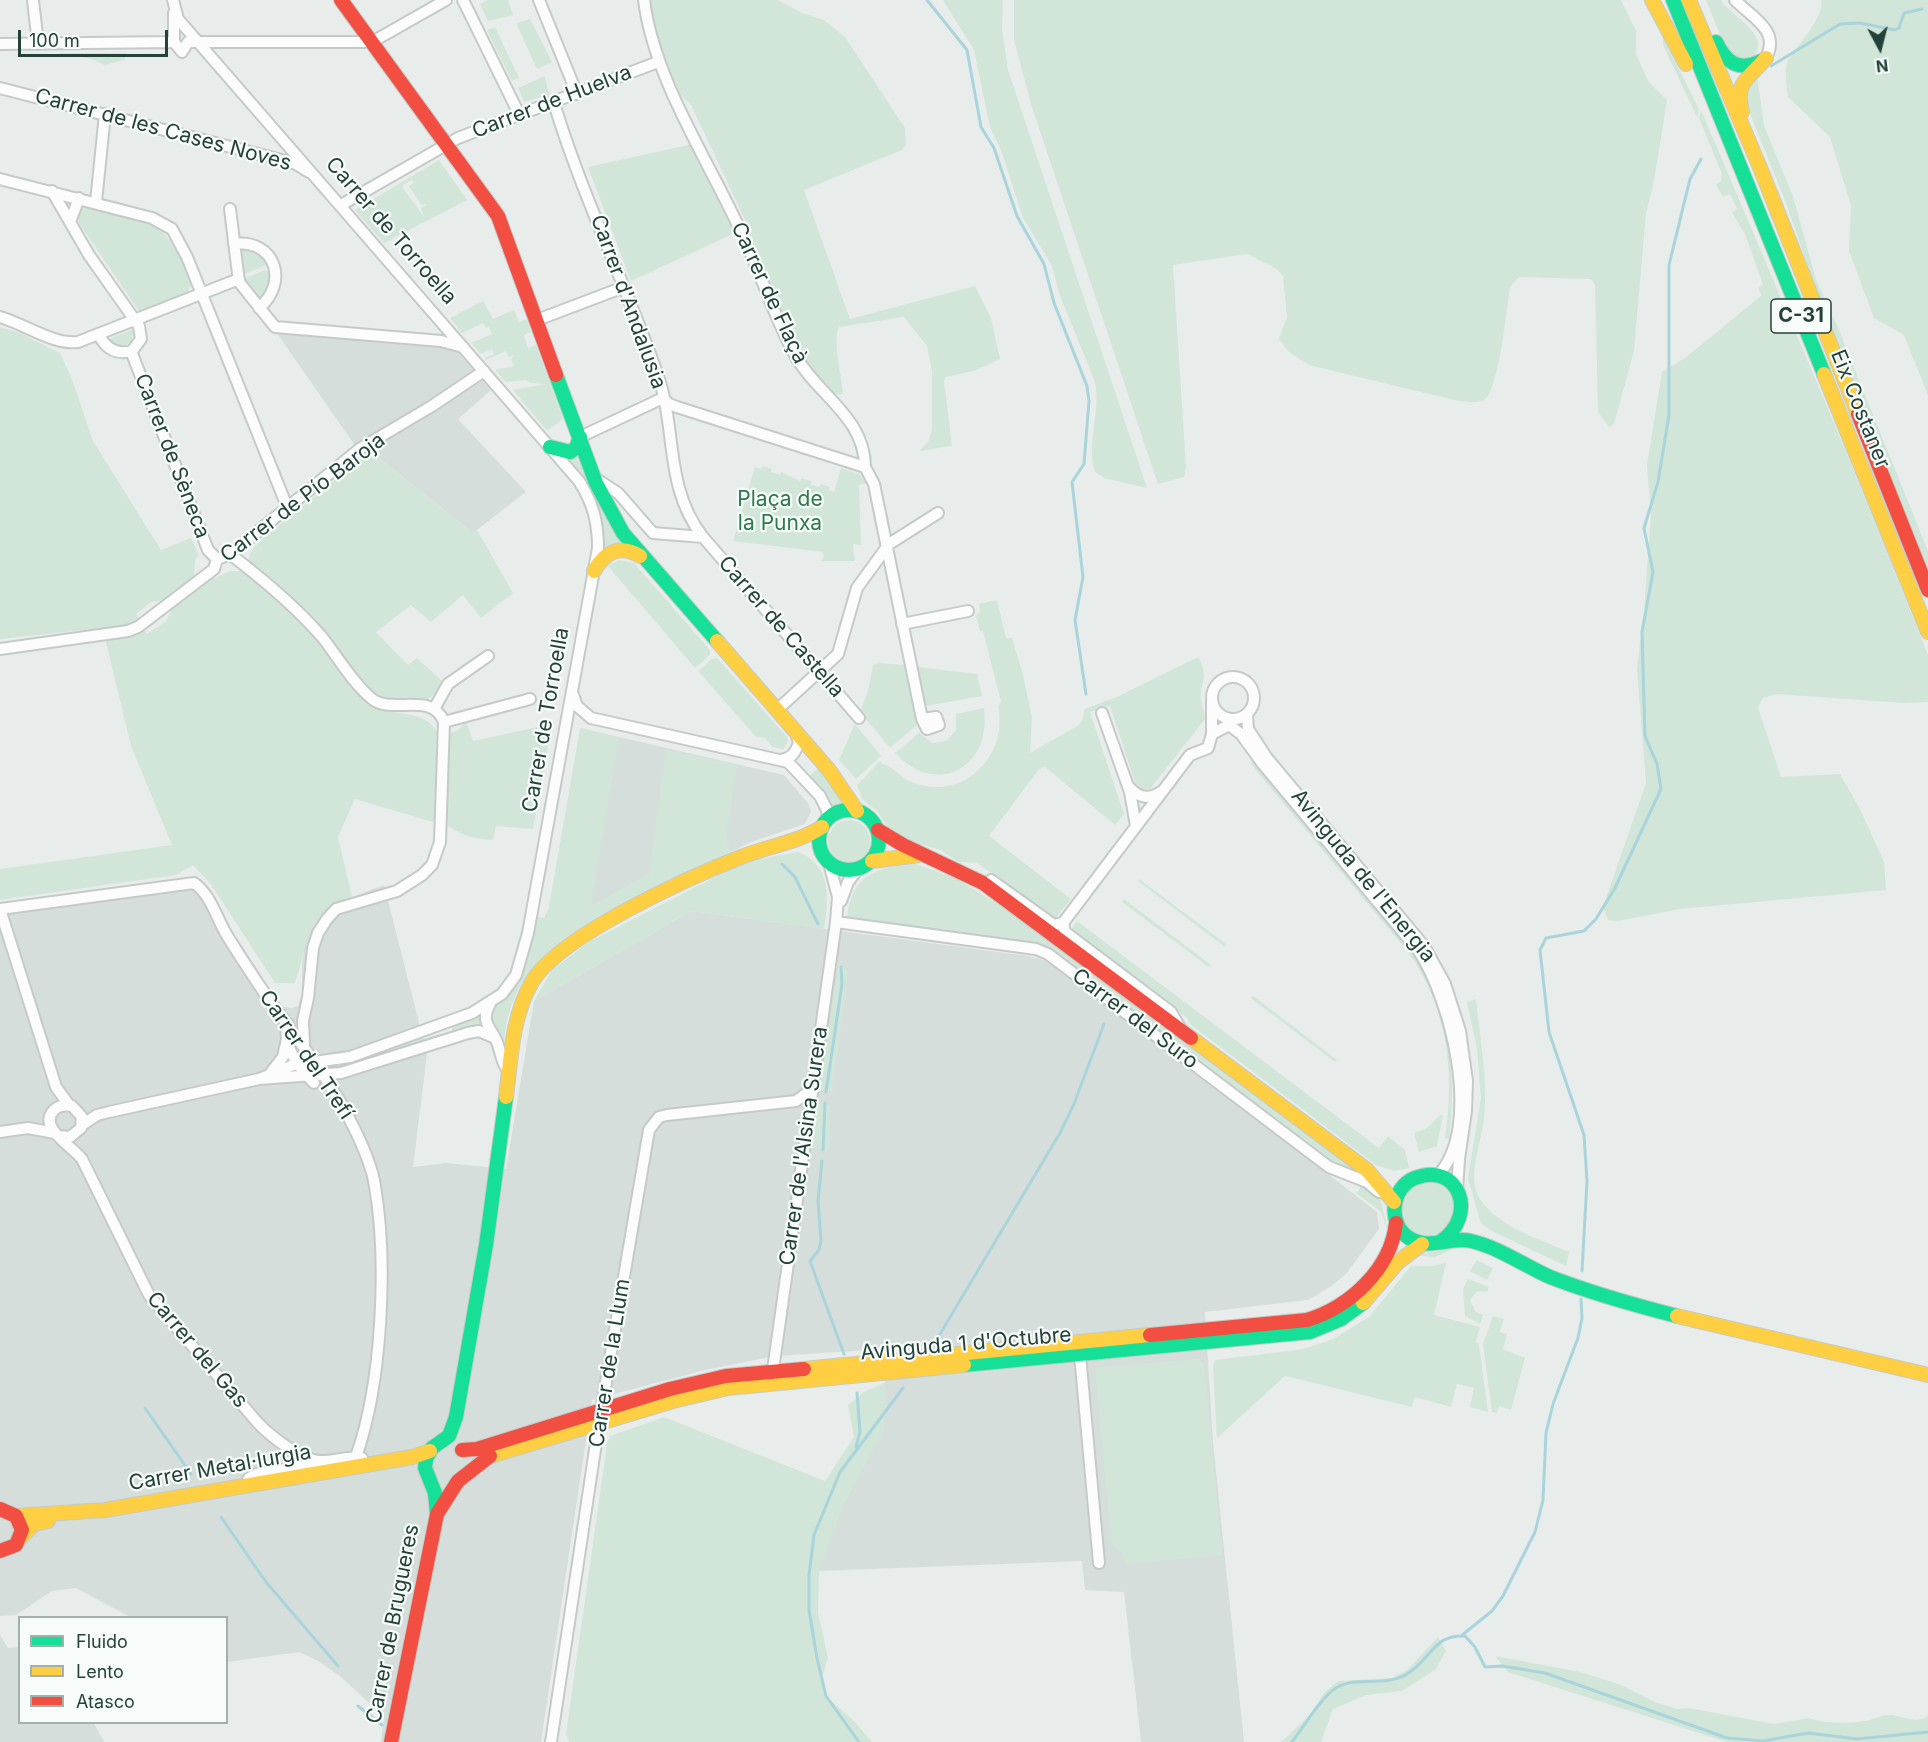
<!DOCTYPE html>
<meta charset="utf-8">
<style>
body{margin:0}
#map{position:relative;width:1928px;height:1742px;overflow:hidden;background:#e8edeb;font-family:Inter,sans-serif}
canvas{display:block}
.legend{position:absolute;left:18px;top:1616px;width:210px;height:108px;box-sizing:border-box;background:#f7fbf9;border:2px solid #a3b1ad;margin:0;padding:8px 10px;list-style:none;font-size:18px;color:#24423a}
.legend li{display:flex;align-items:center;gap:12px;height:30px}
.legend b{width:30px;border:2px solid #a3b1ad}
.north{position:absolute;left:1850px;top:18px;width:60px;height:60px;-webkit-text-stroke:4px #f7fbf9;paint-order:stroke;rotate:173deg;font-size:16px;font-weight:700;line-height:24px;text-align:center;color:#24423a}
.north::after{content:'';display:block;margin:auto;width:21px;height:27px;background:#24423a;clip-path:polygon(50% 0,100% 100%,50% 72%,0 100%)}
.scale{position:absolute;left:18px;top:30px;width:150px;height:27px;box-sizing:border-box;border:3px solid #24423a;border-top:0;padding-left:8px;font-size:18px;line-height:21px;white-space:nowrap;color:#24423a;-webkit-text-stroke:4px #f7fbf9;paint-order:stroke}
</style>
<div id="map">
<canvas width="1928" height="1742"></canvas>
<ul class="legend">
<li><b style="height:8px;background:#16e098"></b>Fluido</li>
<li><b style="height:8px;background:#ffcf43"></b>Lento</li>
<li><b style="height:8px;background:#f24e42"></b>Atasco</li>
</ul>
<div class="north">N</div>
<div class="scale">100 m</div>
</div>
<script>
const context = document.querySelector('canvas').getContext('2d');
context.lineJoin = 'round';
function paint(path, color) {
  context.fillStyle = color;
  context.fill(path, 'evenodd');
}
function strokePath(path, color, width, dash) {
  context.strokeStyle = color;
  context.lineWidth = width;
  context.lineCap = dash ? 'butt' : 'round';
  context.setLineDash(dash || []);
  context.stroke(path);
}
function write(font, color, halo, rows, align = 'center') {
  context.font = font + ' Inter,sans-serif';
  context.lineWidth = 4.5;
  context.setLineDash([]);
  context.textBaseline = 'middle';
  context.strokeStyle = halo;
  context.fillStyle = color;
  for (const [text, x, y, turn = 0] of rows) {
    context.save();
    context.translate(x, y);
    context.rotate((+turn || 0) * Math.PI / 180);
    context.textAlign = isNaN(turn) ? turn : align;
    if (halo) context.strokeText(text, 0, 0);
    context.fillText(text, 0, 0);
    context.restore();
  }
}
const built = new Path2D(`
 M276,332L454,348L491,390L458,419L526,492L473,533L370,451L363,457Z
 M580,728L784,775L808,803L811,811L809,816L805,824L751,842L616,909L579,922Z
 M194,883L273,1005L292,1008L298,1006L302,992V962L306,937L318,919L334,904L384,885L427,1054L413,1167L446,1163L506,1169L534,1001L691,911L1028,956L1047,961L1105,1001L1377,1212L1379,1229L1346,1274L1330,1287L1308,1300L1205,1312L1213,1442L1244,1742H1141L1124,1592L1085,1590L1082,1561L819,1571L825,1517L900,1348L776,1356L705,1370L592,1400L541,1742H381L384,1717L340,1676L318,1661L299,1652L227,1662L226,1618L130,1617L76,1588L52,1591L16,1615L0,1616V909Z
 M0,1635L8,1648L19,1647L20,1722L94,1723L104,1742H0Z`);
const green = new Path2D(`
 M488,0H508L513,15L488,21L480,4Z
 M648,0H778L802,13L824,20L845,37L905,128L906,145L902,150L804,190L850,319L975,286L991,318L1000,359L974,371L946,377L944,381L952,446L919,451L928,442L932,430V371L927,346L904,317L839,327C832,339 842,378 843,393L841,395L832,393L819,383L800,357L747,224L691,105C665,84 654,32 648,0Z
 M943,0H1003L1002,30L1008,70L1147,488L1104,478L1095,472C1086,443 1101,412 1095,382L1060,296L1052,266L1023,218L1001,150L990,127L974,50Z
 M1014,0H1621L1636,31V54L1648,81L1667,100L1654,181L1646,213L1634,351L1614,424L1609,427L1598,412L1595,285L1591,279L1519,277L1510,287C1507,308 1499,386 1486,398C1479,405 1467,401 1458,401L1309,365L1289,352L1279,339L1287,317L1283,276L1277,269L1247,254L1173,265L1186,467L1184,477L1158,484L1031,104L1014,40Z
 M1706,0H1721C1731,17 1771,33 1754,56L1743,61L1727,52Z
 M1821,0H1928V395L1904,335L1874,318L1849,251L1851,206L1830,137L1788,97C1787,88 1784,72 1787,63C1795,47 1825,18 1821,0Z
 M530,19L552,62L537,69L516,23Z
 M495,27L519,78L512,81L487,30Z
 M1663,37L1699,109L1697,117L1663,45Z
 M58,53H127L124,60L104,65C91,56 74,57 58,53Z
 M1757,75L1764,126L1793,196L1816,280L1838,328L1928,551V568L1810,273L1786,203L1743,96Z
 M545,76L549,95L524,102L518,88Z
 M1701,110L1849,458L1928,655V702L1904,703L1776,694L1763,698L1758,707L1781,777L1840,774L1860,809L1884,862L1886,890L1680,909L1618,921L1608,920L1603,907L1646,783L1637,669L1644,611L1651,515L1647,465L1662,372L1685,358L1762,295L1758,288L1763,285L1745,234L1732,212L1737,209L1730,194L1723,197L1716,185L1721,181L1722,174L1699,118Z
 M693,144L735,233L631,281L588,167Z
 M439,160L467,200L384,243L355,210ZM412,180L414,183L409,186L421,205L427,204L421,208L424,217L403,188V185Z
 M86,207L154,225C173,238 181,261 192,282L187,294L139,311L79,223L78,212Z
 M244,248L264,259L266,265L243,275L240,249Z
 M265,270L271,273L268,290L259,300L244,279Z
 M483,301L493,319L514,310L519,322L527,319L531,332L524,335L528,348L536,345L563,419L547,431L513,390L546,384L531,383L526,380L506,382L495,370L514,366L511,359L514,355L508,357L506,351L486,360L485,358L494,354L492,349L481,354L471,343L492,334L489,327L486,328L483,323L462,333L450,318Z
 M0,327L20,333L60,353L73,382L93,441L161,550L191,538L199,555L195,560L194,578L167,600L151,602L136,614L147,634L166,621L174,606L205,582L231,571H244L314,635L372,706C394,718 429,707 439,737L436,823L355,799L338,837L352,897C304,915 309,942 295,983H275L210,883L193,865L176,875L0,900V869L172,845L131,746L105,638L132,625L0,639Z
 M134,329L131,342C123,348 115,346 109,339Z
 M370,451L473,533L477,530L513,593L481,618L463,595L431,622L411,605L376,632L408,665L417,658L444,683L440,691L420,704L392,706L372,693L318,628L249,565C247,553 254,548 261,540Z
 M580,458L624,546L603,552L598,508L566,459Z
 M762,466L772,469L771,472L780,475L781,472L800,481L801,478L811,481V485L819,487L821,484L830,487L829,490L834,492L841,468L859,474L866,483L859,485L861,545L853,544L855,561H821L824,556L822,552L733,541L755,467L761,469Z
 M619,560L634,563L710,650V655L695,668L608,566Z
 M997,600L1006,638H1012L1023,675L1032,717L1030,753L1079,725L1083,719L1084,709L1117,697L1196,658H1199C1210,682 1199,680 1201,700C1202,707 1205,712 1205,719L1150,789H1141L1135,782L1110,706L1090,712L1124,814L1115,825L1045,767L1039,769L989,836L1071,899L1056,918L977,863L959,862L940,850L899,837L890,830L877,811L862,799L857,785L880,761C885,767 885,763 890,767C897,771 902,778 909,781C960,804 1009,758 998,706L1001,702L983,631H980L976,616L980,611L979,604Z
 M717,658L787,737L788,740L784,749L772,747L765,738L756,737L698,671L712,659Z
 M880,663L904,665L917,725L890,748L860,712L868,691L873,665Z
 M917,667L977,674L982,696L926,706Z
 M984,708C992,768 937,798 895,753L919,733L932,743L946,741L956,730V714Z
 M466,721L473,741L552,724L533,829L496,826L493,840C475,839 463,836 448,826C444,795 452,765 449,734L458,730Z
 M855,724L881,756L856,779L839,760Z
 M580,728L619,738L591,906L649,874L666,750L737,765L726,839L732,852C701,867 669,883 637,899C571,931 511,960 504,1042L501,1043C475,1010 505,998 522,971C531,956 533,934 537,917L544,918L549,907Z
 M1253,761L1411,952C1451,1006 1457,1074 1449,1139L1445,1138C1455,1073 1448,1007 1408,952L1259,774L1251,763Z
 M820,767L844,803L830,806L827,797L810,775Z
 M828 841a21 21 0 1 1 42 0a21 21 0 1 1-42 0Z
 M798,852C832,864 829,900 824,929L691,911L534,1001L552,970L589,942L746,861Z
 M914,863L957,879L1004,908L1359,1174L1324,1159L1326,1156L1048,949L1020,942L847,917C852,874 876,868 914,863Z
 M1139,879L1226,944L1225,947L1138,881Z
 M1124,899L1211,965L1209,967L1122,902Z
 M1077,921L1379,1148L1388,1136L1405,1150L1409,1168L1394,1171L1376,1165L1190,1024L1187,1018L1071,930Z
 M839,963L848,971L832,1093L819,1090Z
 M1252,995L1337,1060L1335,1062L1252,999Z
 M1476,999C1480,1039 1488,1078 1484,1118C1482,1141 1466,1177 1480,1199C1498,1227 1540,1239 1569,1252L1566,1266L1496,1233L1481,1224L1468,1178L1481,1098L1477,1048L1467,1002Z
 M485,1011V1027L452,1034V1023Z
 M439,1034L438,1036L384,1053L385,1051Z
 M821,1103L830,1106L829,1151L811,1148L817,1105Z
 M1440,1115H1443L1437,1146L1419,1152L1414,1133L1427,1128Z
 M1400 1210a28 28 0 1 1 56 0a28 28 0 1 1-56 0Z
 M1363,1185L1380,1198L1389,1235L1381,1212L1356,1193Z
 M1458,1247L1435,1257L1412,1255Z
 M1477,1260L1493,1268L1487,1280L1470,1271Z
 M1446,1263L1434,1315L1480,1327L1476,1342L1479,1345L1488,1412L1470,1407L1474,1388L1457,1384L1451,1407L1415,1397L1412,1407L1285,1376L1217,1438L1213,1367L1215,1360L1304,1349L1333,1339L1369,1317L1411,1266H1432Z
 M1468,1279L1489,1287L1487,1292L1477,1291L1470,1300L1475,1311L1483,1315L1480,1324L1465,1316L1463,1289Z
 M1493,1316L1504,1319L1500,1332L1507,1334L1503,1349L1525,1358L1511,1410L1499,1406L1497,1413L1492,1412L1483,1344Z
 M1193,1359H1198L1204,1364L1222,1555L1126,1564L1122,1553L1112,1545L1095,1368Z
 M884,1383L887,1399L884,1429L844,1504L819,1571L818,1612L828,1658L822,1678L826,1696L854,1721L872,1742H569L566,1734L607,1444L610,1436L664,1417L825,1481L854,1437L848,1405L864,1392Z
 M1438,1637L1446,1651L1436,1669L1402,1691L1366,1695L1333,1709L1321,1742H1281L1311,1714L1324,1693L1338,1681L1392,1678L1407,1670Z
 M1495,1656L1580,1672L1619,1684L1657,1703L1678,1709L1689,1708L1774,1724L1809,1718C1819,1723 1852,1724 1864,1721C1873,1720 1883,1714 1892,1715C1904,1717 1918,1724 1928,1716V1742H1727L1508,1672Z`);
const stream = new Path2D(`
 M927,0L967,50L981,127L994,148L1017,216L1044,264L1054,303L1087,386L1089,401L1084,464L1072,482L1083,577L1075,620L1086,694
 M1771,66L1840,24L1860,23L1895,30L1899,28L1904,13L1922,9
 M782,864L795,877L818,924
 M826,1092L842,984L841,967
 M823,1150L825,1103
 M822,1161L818,1201L821,1240L819,1250L810,1261L844,1354
 M1582,1271L1587,1181L1584,1135L1549,1032L1540,950L1546,938L1584,931L1596,919L1615,888L1661,789L1657,764L1645,736L1642,632L1653,572L1644,528L1658,482L1669,415V265L1690,179L1701,159
 M934,1344L1060,1133L1074,1104L1104,1024
 M145,1408L191,1474
 M856,1447L860,1432L857,1393
 M221,1517L266,1582L338,1666
 M1461,1636L1492,1611L1503,1596L1535,1532L1543,1500L1546,1433L1553,1404L1578,1338L1582,1318L1581,1299
 M358,1706L382,1725
 M859,1742L826,1696L817,1658L809,1610V1575L814,1535L840,1472L903,1388
 M1292,1742C1303,1728 1321,1697 1336,1688C1358,1675 1384,1688 1407,1674C1432,1659 1433,1634 1465,1636L1475,1647L1485,1667L1502,1666L1545,1673L1727,1738L1763,1741L1808,1733L1857,1739L1928,1732`);
const street = new Path2D(`
 M33,0L38,44
 M173,0L178,19L579,481C593,503 598,522 598,548L528,933L516,975L502,994L472,1013L350,1057L293,1065L259,1079
 M463,0L520,116
 M539,0L577,94
 M644,0C654,80 709,161 742,234C761,273 774,317 795,355C817,395 865,417 865,467
 M1735,0C1751,17 1781,30 1766,58
 M174,13V42L182,52L188,42H372L446,0
 M0,44L174,42
 M0,88L274,158L296,164L309,172
 M554,103C582,196 626,284 658,376C677,430 664,487 703,537L859,718
 M0,179L152,218L172,229L187,257L288,509
 M52,191L89,255L139,326L141,339L132,351C117,355 106,349 99,335
 M96,202L105,114
 M341,205L458,138L658,62
 M230,209L239,282L275,327L441,341L463,347
 M70,222L79,198
 M234,244C276,239 289,283 259,308
 M0,317C25,324 53,345 78,342L239,279
 M537,320L624,287
 M131,351L208,550L217,559
 M580,437L663,398L669,404L677,407L865,467L874,484L922,719L927,729L939,725L936,717L922,719
 M595,478L618,493L653,533L703,537
 M230,554C260,577 297,608 322,637C338,657 352,682 371,698C391,716 432,690 444,722L440,842L432,865L422,875L397,891L336,909L327,919L318,933L313,948L308,998L303,1021L304,1044
 M217,559L230,554L361,448L432,406L484,371
 M902,624L968,611
 M0,649L128,631L138,627L214,569L217,559
 M1212 698a21 21 0 1 1 42 0a21 21 0 1 1-42 0Z
 M573,695L577,706L591,718L788,762L820,796L827,810L828,819
 M434,709L448,684L488,656
 M777,710L838,654L857,588L889,544L938,513
 M1102,713L1130,792L1136,826
 M1247,714L1248,729L1267,758L1424,946L1445,984L1460,1031L1467,1081L1466,1111L1459,1159L1457,1190
 M444,722L530,699
 M1212,734L1229,725L1241,734L1262,763L1418,950C1451,999 1484,1129 1437,1176
 M781,760C792,758 795,753 799,743L796,732
 M1129,787C1138,798 1150,800 1162,791
 M991,880L1054,925L1063,923
 M841,901L848,882L857,870
 M0,909L194,883C210,894 216,916 225,932C235,949 246,965 257,982C289,1030 328,1074 353,1126C362,1144 372,1166 375,1186C388,1264 382,1383 356,1457
 M0,909L56,1087L69,1105
 M836,922L1036,949L1048,954L1329,1167L1367,1182L1379,1192
 M1063,923L1190,755L1208,748L1212,734V701
 M1063,923L1065,932L1171,1012L1182,1031
 M490,1004C479,1023 493,1029 498,1045C502,1056 501,1062 509,1072
 M288,1024C281,1045 300,1069 314,1083
 M272,1071L283,1057L287,1039
 M82,1125L97,1115L109,1112L259,1079L341,1073L468,1033L479,1031L493,1037
 M0,1132L28,1128L55,1133
 M58,1136L70,1137L81,1128L82,1117L72,1106C66,1105 59,1105 54,1110C37,1127 72,1146 82,1159L149,1295L257,1422C270,1436 301,1460 320,1461C334,1462 349,1455 362,1458
 M1080,1355L1099,1563
 M773,1370L836,922L838,897L829,863
 M246,1485L249,1478L257,1474L311,1465L318,1461
 M551,1742L599,1423L649,1130L659,1117L667,1115L796,1101L807,1093L814,1074`);
const fast = new Path2D(`
 M1673,0L1824,374
 M1716,42C1726,63 1739,72 1761,61
 M556,375L596,483L623,533L717,641
 M550,447L570,452L576,448L580,437
 M819 840a30 30 0 1 1 60 0a30 30 0 1 1-60 0Z
 M1440,1242C1480,1215 1458,1161 1415,1178C1391,1187 1387,1224 1409,1238C1430,1251 1449,1236 1471,1241C1498,1247 1525,1266 1550,1277C1591,1293 1634,1305 1677,1316
 M964,1365L1310,1332L1341,1319L1363,1303
 M437,1514L435,1493L425,1468L426,1459L432,1448L449,1436L456,1417L486,1245L506,1097`);
const slow = new Path2D(`
 M1652,0L1686,64
 M1689,0L1761,170L1858,414
 M1742,112C1734,81 1749,79 1766,58
 M1824,374L1928,632
 M594,571C605,552 620,544 640,556
 M717,641L829,770L857,811
 M872,861L919,855
 M1191,1038L1367,1170L1394,1202
 M506,1097C511,1058 512,1016 532,982C559,936 690,877 741,857C768,846 797,843 822,827
 M1363,1303L1398,1262L1422,1244
 M1677,1316L1928,1375
 M804,1369L1150,1335
 M490,1456L673,1401L728,1388L964,1365
 M16,1516L105,1510L412,1457L430,1451
 M20,1538L34,1524L48,1521`);
const jam = new Path2D(`
 M341,0L498,216L556,375
 M1858,414L1928,590
 M878,830L903,845L983,883L1191,1038
 M1150,1335L1307,1320C1350,1307 1391,1269 1396,1223
 M462,1450L477,1449L670,1389L726,1376L804,1369
 M0,1509L16,1516L22,1530L16,1545L0,1551
 M391,1742L437,1514L458,1481L490,1456`);
const shields = [
 [1801,316,60]
];
const shieldNames = [
 ["C-31",1801,316]
];
const streetNames = [
 ["Carrer de Huelva",552,102,-21],
 ["Carrer de les Cases Noves",163,130,15],
 ["Carrer de Torroella",391,231,49],
 ["Carrer de Flaçà",769,293,65],
 ["Carrer d'Andalusia",628,302,70],
 ["Eix Costaner",1860,409,68],
 ["Carrer de Sèneca",172,456,69],
 ["Carrer de Pío Baroja",303,498,-37],
 ["Carrer de Castella",781,627,49],
 ["Carrer de Torroella",546,720,-80],
 ["Avinguda de l'Energia",1363,876,51],
 ["Carrer del Suro",1135,1019,37],
 ["Carrer del Trefí",306,1055,56],
 ["Carrer de l'Alsina Surera",804,1146,-82],
 ["Avinguda 1 d'Octubre",966,1344,-5],
 ["Carrer del Gas",197,1350,50],
 ["Carrer de la Llum",610,1363,-81],
 ["Carrer Metal·lurgia",220,1468,-10],
 ["Carrer de Brugueres",393,1624,-79]
];
const parkNames = [
 ["Plaça de",780,500],
 ["la Punxa",780,524]
];
paint(built, '#d6dedb');
paint(green, '#d1e6d8');
strokePath(stream, '#a9d4db', 3);
strokePath(street, '#c5cac8', 14);
strokePath(fast, '#c3cbc8', 16);
strokePath(slow, '#c3cbc8', 16);
strokePath(jam, '#c3cbc8', 16);
strokePath(street, '#fcfcfc', 10);
strokePath(fast, '#16e098', 14);
strokePath(slow, '#ffcf43', 14);
strokePath(jam, '#f24e42', 14);
for (const [x, y, w] of shields) {
  const box = new Path2D();
  box.roundRect(x - w / 2, y - 17, w, 34, 4.5);
  context.fillStyle = '#f7fbf9';
  context.fill(box);
  strokePath(box, '#24423a', 1.5);
}
write('bold 20px', '#24423a', null, shieldNames);
write('21px', '#24423a', '#f7fbf9', streetNames);
write('21px', '#2d7a4b', '#f7fbf9', parkNames);
</script>
